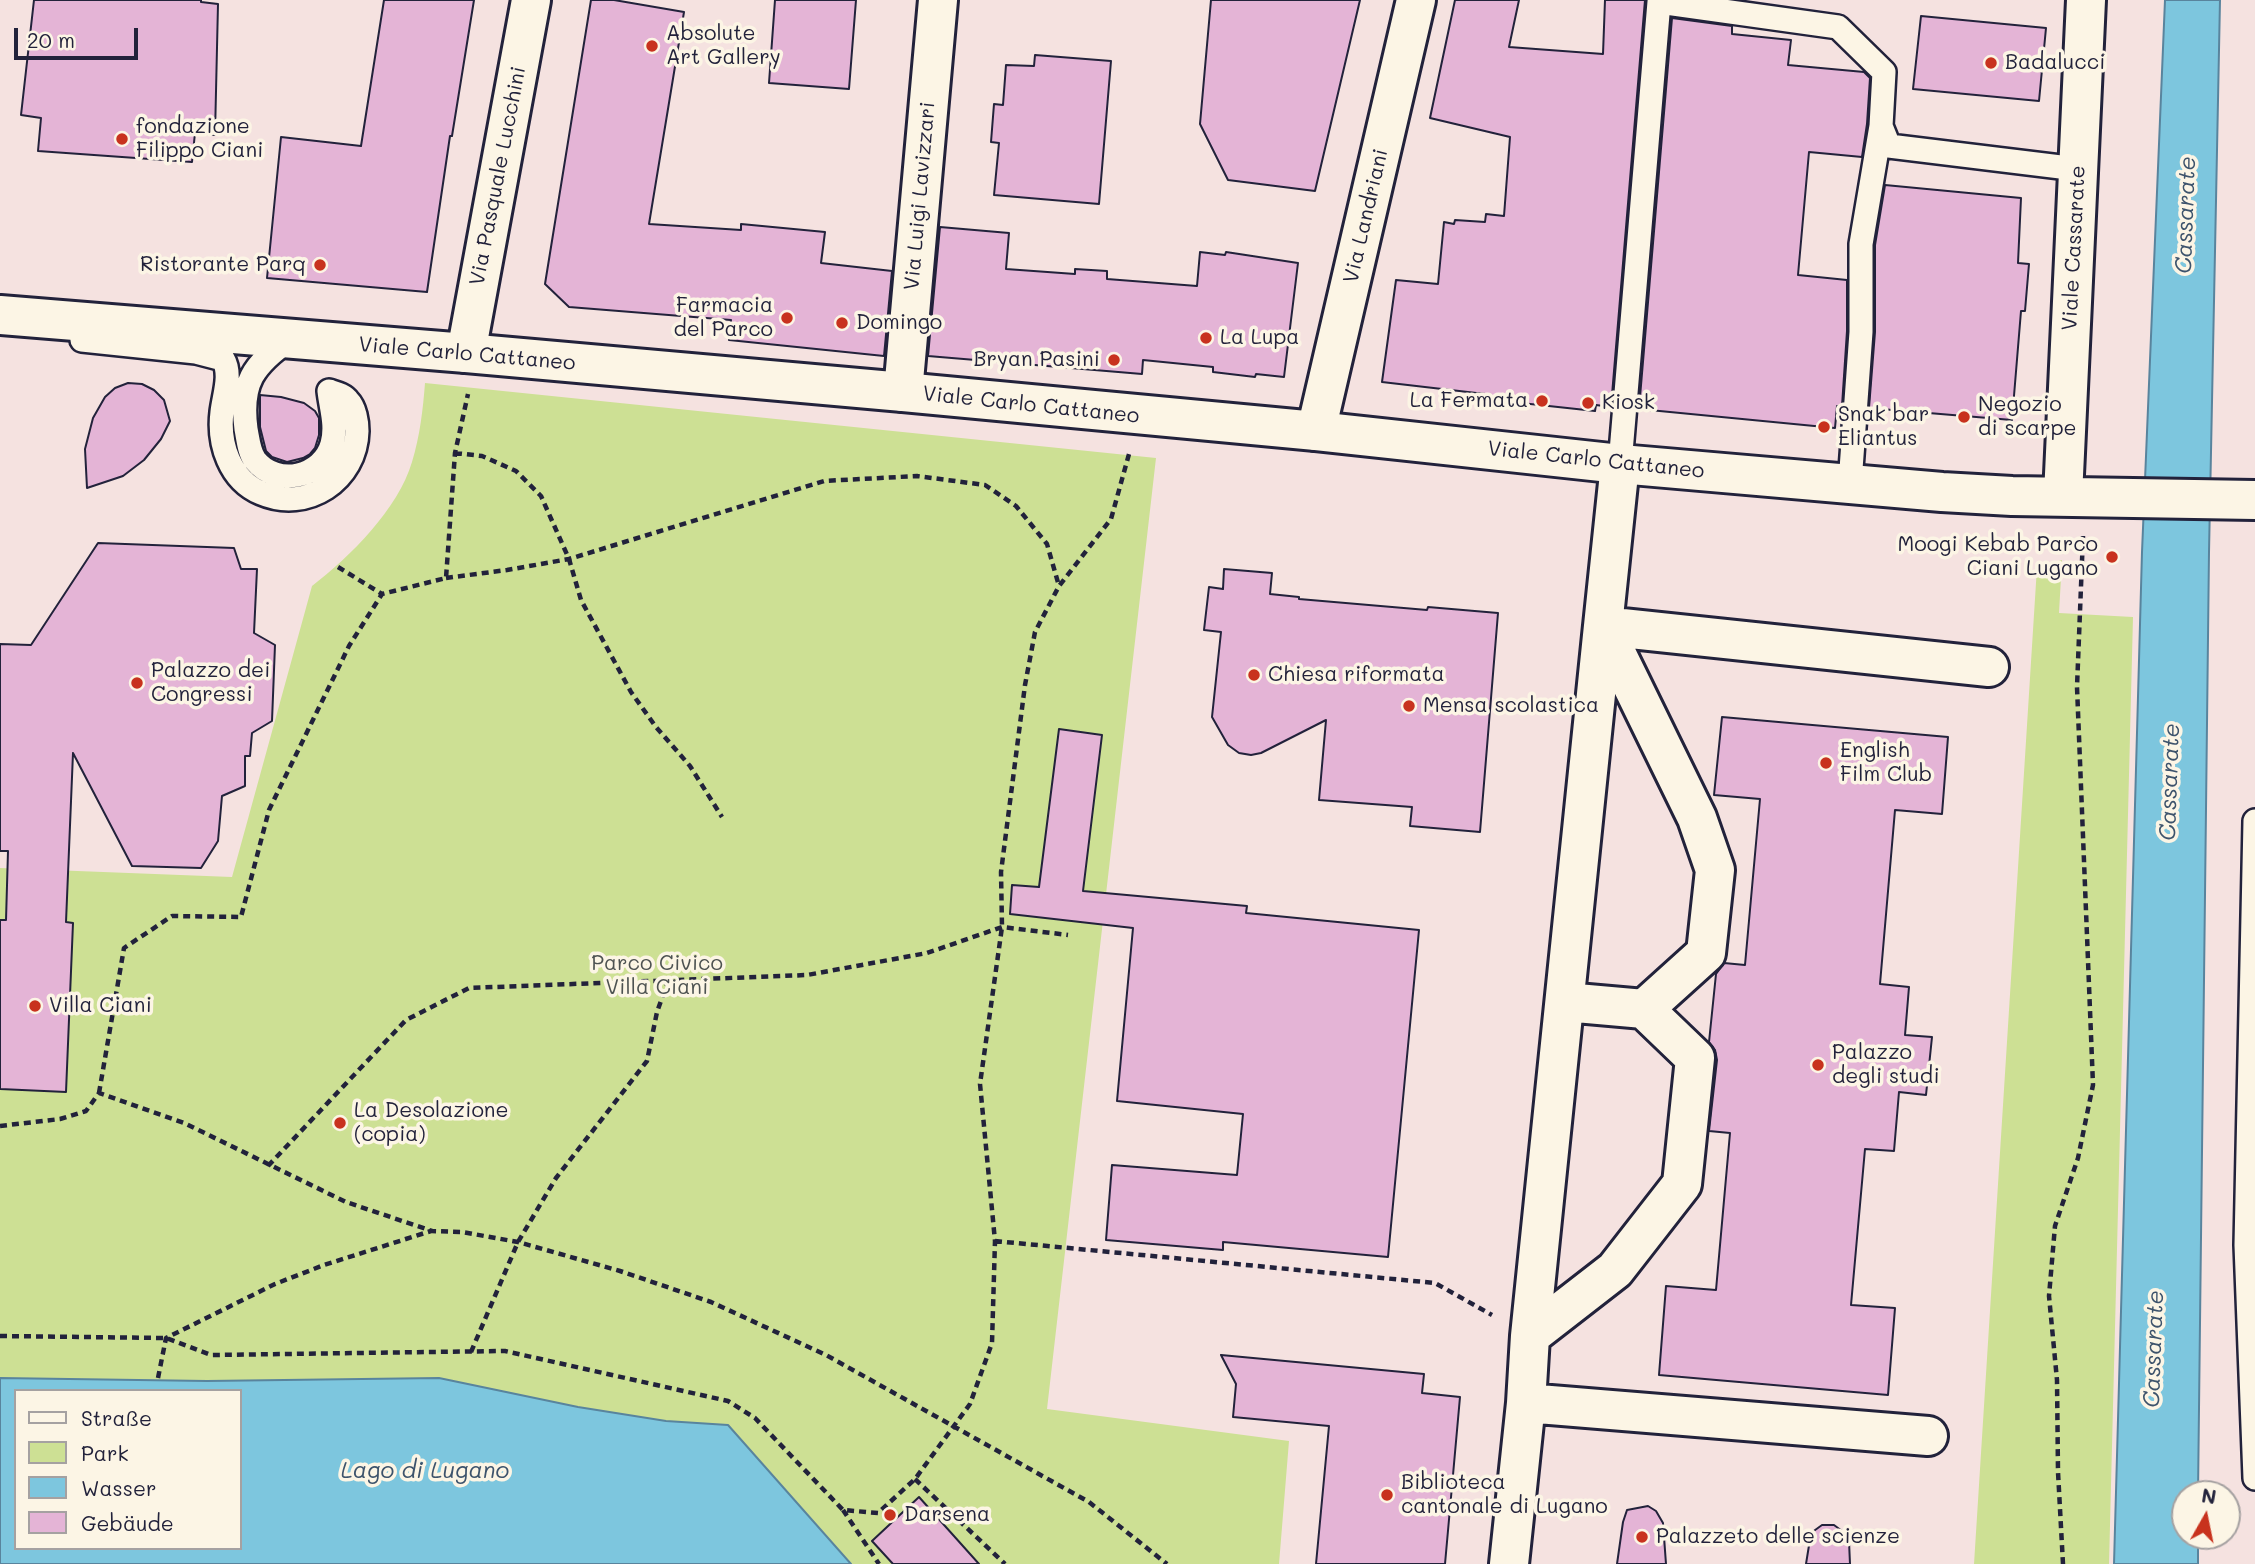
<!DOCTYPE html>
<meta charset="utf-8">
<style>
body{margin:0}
#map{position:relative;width:2255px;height:1564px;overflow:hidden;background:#f5e2e0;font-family:Mali,sans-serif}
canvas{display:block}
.legend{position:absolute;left:14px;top:1389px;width:228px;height:161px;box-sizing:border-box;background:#fcf5e5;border:2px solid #a5a1a1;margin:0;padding:9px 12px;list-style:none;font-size:21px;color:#22223b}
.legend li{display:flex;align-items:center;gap:14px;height:35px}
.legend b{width:35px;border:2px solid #a5a1a1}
.north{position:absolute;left:2171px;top:1480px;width:70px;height:70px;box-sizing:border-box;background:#fcf5e5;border:2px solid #a5a1a1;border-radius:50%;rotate:9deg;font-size:19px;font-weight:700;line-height:28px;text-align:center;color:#22223b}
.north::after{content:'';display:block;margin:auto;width:24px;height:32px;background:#c8321e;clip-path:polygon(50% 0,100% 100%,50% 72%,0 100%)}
.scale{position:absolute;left:14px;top:28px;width:124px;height:32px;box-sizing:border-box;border:4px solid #22223b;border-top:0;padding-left:9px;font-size:21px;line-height:24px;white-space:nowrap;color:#22223b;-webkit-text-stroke:5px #fcf5e5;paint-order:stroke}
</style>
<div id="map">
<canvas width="2255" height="1564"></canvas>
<ul class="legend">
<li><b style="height:9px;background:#fcf5e5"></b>Straße</li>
<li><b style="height:19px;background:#cde094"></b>Park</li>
<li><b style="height:19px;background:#7dc6de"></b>Wasser</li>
<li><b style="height:19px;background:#e4b4d6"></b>Gebäude</li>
</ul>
<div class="north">N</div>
<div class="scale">20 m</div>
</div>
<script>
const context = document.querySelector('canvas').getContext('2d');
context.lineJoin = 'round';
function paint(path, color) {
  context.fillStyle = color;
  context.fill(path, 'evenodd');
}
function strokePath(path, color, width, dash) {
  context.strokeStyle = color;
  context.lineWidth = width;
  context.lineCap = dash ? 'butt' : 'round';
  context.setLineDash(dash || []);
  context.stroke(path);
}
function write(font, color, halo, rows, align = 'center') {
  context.font = font + ' Mali,sans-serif';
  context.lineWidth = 7;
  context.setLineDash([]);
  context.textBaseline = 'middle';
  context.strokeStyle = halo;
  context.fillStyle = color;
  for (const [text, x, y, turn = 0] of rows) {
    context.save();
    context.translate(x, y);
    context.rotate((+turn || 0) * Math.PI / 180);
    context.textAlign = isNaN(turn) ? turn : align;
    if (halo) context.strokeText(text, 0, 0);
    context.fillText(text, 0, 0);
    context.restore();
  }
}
const green = new Path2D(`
 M425,383L1156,458L1047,1409L1289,1441L1279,1564H851L728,1425L666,1421L578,1407L439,1378L207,1381L0,1378V868L232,877L312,586C350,557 398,509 412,462C420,436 423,409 425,383Z
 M2062,560L2059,613L2133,617L2109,1564H1974L2037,567Z`);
const water = new Path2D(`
 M2165,0H2220L2209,552L2198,1494H2185V1536H2198V1564H2114L2142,552Z
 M0,1378L207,1381L439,1378L578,1407L666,1421L728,1425L851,1564H0ZM16,1391H240V1548H16Z`);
const building = new Path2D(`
 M34,0H201V2L218,4L215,135L195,133L192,162L38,151L41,118L21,115Z
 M384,0H474L452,136H450L427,292L267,278L281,137L361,146Z
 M591,0H614L684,12L649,224L741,230V224L825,232L821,263L892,271L884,356L729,340L731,320L569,307L545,284Z
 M775,0H856L849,89L769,83Z
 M1211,0H1360L1315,191L1228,180L1200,124Z
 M1455,0H1519L1509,47L1603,54L1605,0H1645L1611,407L1596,405L1595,411L1484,399L1485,394L1382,382L1396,280L1438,284L1444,222L1454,224L1455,220L1485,222L1486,214L1504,216L1510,137L1430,118Z
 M1921,16L2046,28L2039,101L1913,89Z
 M1672,18L1732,26V34L1791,40L1788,65L1864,72L1870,78L1867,124L1862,157L1809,152L1798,275L1847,280V331L1842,406H1837L1835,428L1639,409Z
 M1035,55L1111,61L1099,204L994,195L999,143L991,142L994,104L1003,105L1006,65L1034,66Z
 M1885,185L2021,198L2018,263L2029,264L2025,311H2021L2012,420L1869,408L1875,332V245Z
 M940,227L1009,233L1006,269L1075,274V269L1107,271V279L1197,286L1200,252L1225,255L1226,252L1298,263L1284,377L1256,374L1255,377L1213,372V367L1143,360L1142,374L928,356Z
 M128,383L142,384L154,390L164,400L170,421L161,439L144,460L123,476L87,488L85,449L93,418L105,397L115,388Z
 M260,395L281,397L304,403L315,411L319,418V435L315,448L310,454L303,458L287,462L272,457L266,451L260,427Z
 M98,543L234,548L241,569H257L254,633L275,645L272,721L252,733L250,756H245V786L222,796L218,841L201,868L132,866L73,753L66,922L73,923L66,1092L0,1089V920H6L8,851H0V644L31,645Z
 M1224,569L1272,573L1270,594L1299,597V599L1427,610L1428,607L1498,613L1480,832L1410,826L1412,807L1319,800L1326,720L1261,753L1251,755L1239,753L1228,745L1212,717L1221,632L1204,630L1209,587L1223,589Z
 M1722,717L1948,737L1942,814L1895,810L1880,984L1909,987L1905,1035L1932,1037L1926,1095L1899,1092L1894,1151L1865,1149L1851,1305L1895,1308L1888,1395L1659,1375L1666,1286L1716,1290L1730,1133L1709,1131L1717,1060L1715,1050L1709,1042L1716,974L1724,963L1745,965L1760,799L1714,795Z
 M1059,729L1102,735L1083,891L1247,906L1246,913L1419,930L1388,1257L1223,1242V1250L1106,1240L1112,1165L1237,1175L1243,1114L1117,1101L1133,928L1010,914L1012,885L1039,887Z
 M1221,1355L1424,1374L1422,1393L1460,1397L1445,1564H1316L1329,1426L1233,1417L1236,1384Z
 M919,1497L979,1564H893L872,1541Z
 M1648,1506L1656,1511L1663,1523L1666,1564H1617L1623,1522L1627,1510Z
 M1822,1525H1834L1846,1534L1849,1541L1850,1564H1806L1811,1533Z`);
const path = new Path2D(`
 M455,453L482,456L516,471L541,496L569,559L581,600L631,692L656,727L690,766L722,817
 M338,567L382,594
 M446,578L507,570L569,559L824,481L917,476L985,485L1016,506L1047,544L1059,586
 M99,1093L124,948L172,916L241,917L269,810L349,646L382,594L446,578L455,453L468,394
 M0,1126L60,1119L86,1111L99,1093L184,1123L346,1202L432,1231L462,1232L518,1242L620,1271L711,1302L826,1355L1089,1502L1167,1564
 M268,1166L406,1020L469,988L807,975L927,953L1002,927L1068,935
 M995,1241L1435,1283L1492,1315
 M0,1336L166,1338L211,1355L505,1351L728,1401L755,1418L843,1510L878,1513L915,1479L970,1404L992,1343L995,1241L980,1084L1002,927L1001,872L1025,685L1035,632L1059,586L1111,519L1129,454
 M471,1352L518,1242L556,1178L647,1061L657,1012L668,981
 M158,1378L166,1338L275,1284L324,1265L431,1231
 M915,1479L1005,1564
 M843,1510L879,1564
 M2063,1564L2058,1472L2057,1380L2049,1296L2055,1226L2078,1158L2093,1085L2077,687L2083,536`);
const lane = new Path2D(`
 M1881,126L1889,146L2077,169
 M82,340L196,352L223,359C232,374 224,395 222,412C218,444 230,480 261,493C307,513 356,480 357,431C357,422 355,408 348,401C344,395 335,393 329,391C331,409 337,425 332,444C323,477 277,488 255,460C249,452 248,439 246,429C240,383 253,365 290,339
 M1620,464L1659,2L1838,27L1884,72L1881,126L1861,244V332L1850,483
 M2255,821L2246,1245L2255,1478`);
const street = new Path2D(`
 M466,353L531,0
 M903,392L938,0
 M1316,431L1416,0
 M1620,464L1603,626L1697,818L1715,870L1706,953L1644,1009
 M1530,1336L1615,1270L1682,1184L1695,1058L1644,1009L1565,1002
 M1928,1436L1526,1403L1530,1336L1603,626L1989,667
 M1509,1564L1526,1403`);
const secondary = new Path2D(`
 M0,315L466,353L903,392L1316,431L1620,464L1942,492L2012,496L2255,500
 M2063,496L2086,0`);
const markers = [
 [652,46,7,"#c8321e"],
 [1991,63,7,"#c8321e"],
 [122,139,7,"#c8321e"],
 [320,265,7,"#c8321e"],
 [787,318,7,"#c8321e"],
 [842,323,7,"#c8321e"],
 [1206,338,7,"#c8321e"],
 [1114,360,7,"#c8321e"],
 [1542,401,7,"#c8321e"],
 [1588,403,7,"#c8321e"],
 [1964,417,7,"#c8321e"],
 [1824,427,7,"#c8321e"],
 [2112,557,7,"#c8321e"],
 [1254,675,7,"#c8321e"],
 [137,683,7,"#c8321e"],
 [1409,706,7,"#c8321e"],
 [1826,763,7,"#c8321e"],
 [35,1006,7,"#c8321e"],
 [1818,1065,7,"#c8321e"],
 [340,1123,7,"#c8321e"],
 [1387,1495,7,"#c8321e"],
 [890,1515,7,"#c8321e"],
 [1642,1537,7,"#c8321e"]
];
const poiNames = [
 ["Absolute",666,34],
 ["Art Gallery",666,58],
 ["Badalucci",2005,63],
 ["fondazione",136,127],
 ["Filippo Ciani",136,151],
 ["Ristorante Parq",306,265,"right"],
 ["Farmacia",773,306,"right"],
 ["del Parco",773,330,"right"],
 ["Domingo",856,323],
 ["La Lupa",1220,338],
 ["Bryan Pasini",1100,360,"right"],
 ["La Fermata",1528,401,"right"],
 ["Kiosk",1602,403],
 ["Negozio",1978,405],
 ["di scarpe",1978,429],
 ["Snak bar",1838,415],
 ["Eliantus",1838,439],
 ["Moogi Kebab Parco",2098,545,"right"],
 ["Ciani Lugano",2098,569,"right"],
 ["Palazzo dei",151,671],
 ["Congressi",151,695],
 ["Chiesa riformata",1268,675],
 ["Mensa scolastica",1423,706],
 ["English",1840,751],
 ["Film Club",1840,775],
 ["Villa Ciani",49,1006],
 ["Palazzo",1832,1053],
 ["degli studi",1832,1077],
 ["La Desolazione",354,1111],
 ["(copia)",354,1135],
 ["Biblioteca",1401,1483],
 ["cantonale di Lugano",1401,1507],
 ["Darsena",904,1515],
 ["Palazzeto delle scienze",1656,1537]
];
const streetNames = [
 ["Via Pasquale Lucchini",498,176,-79],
 ["Via Luigi Lavizzari",920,196,-85],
 ["Via Landriani",1366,216,-77],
 ["Viale Cassarate",2074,248,-87],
 ["Viale Carlo Cattaneo",467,354,5],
 ["Viale Carlo Cattaneo",1031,405,6],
 ["Viale Carlo Cattaneo",1596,460,6]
];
const parkNames = [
 ["Parco Civico",657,964],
 ["Villa Ciani",657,988]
];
const waterNames = [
 ["Cassarate",2186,215,-88],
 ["Cassarate",2170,782,-88],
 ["Cassarate",2154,1349,-88],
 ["Lago di Lugano",425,1471]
];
paint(green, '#cde094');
paint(water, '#7dc6de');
strokePath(water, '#59849d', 2);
paint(building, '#e4b4d6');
strokePath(building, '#22223b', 2);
strokePath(lane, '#22223b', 28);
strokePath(street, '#22223b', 44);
strokePath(secondary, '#22223b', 44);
strokePath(path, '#22223b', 4.5, [7, 5]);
strokePath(lane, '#fcf5e5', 23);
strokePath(street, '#fcf5e5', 38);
strokePath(secondary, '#fcf5e5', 38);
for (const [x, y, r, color] of markers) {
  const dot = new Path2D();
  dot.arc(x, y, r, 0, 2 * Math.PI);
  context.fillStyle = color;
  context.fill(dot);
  strokePath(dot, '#fcf5e5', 2.5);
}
write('21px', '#22223b', '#fcf5e5', poiNames, 'left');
write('21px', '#22223b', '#fcf5e5', streetNames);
write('21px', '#4d5251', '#fcf5e5', parkNames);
write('italic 23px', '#3d536c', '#fcf5e5', waterNames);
</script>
